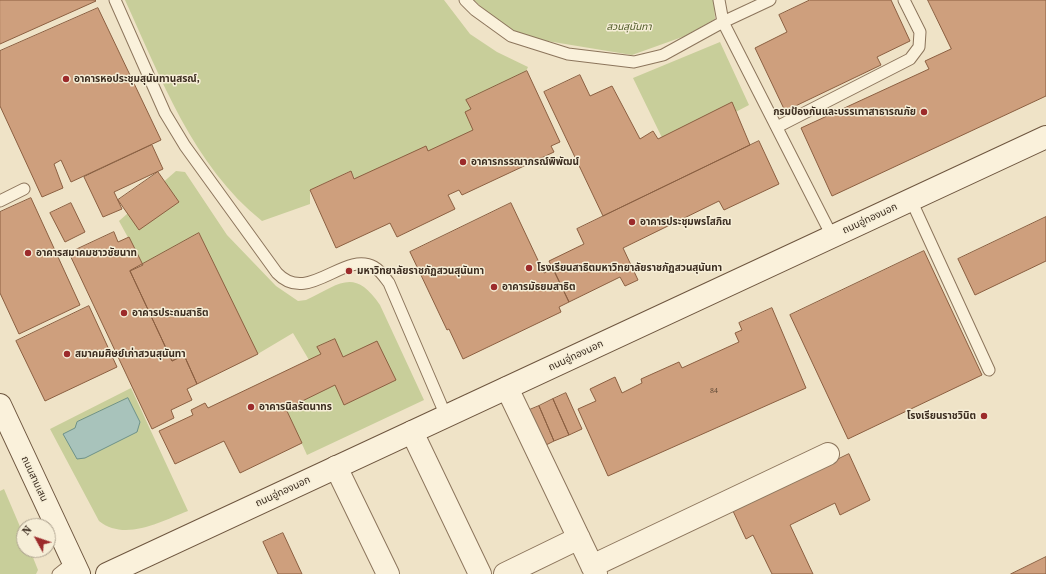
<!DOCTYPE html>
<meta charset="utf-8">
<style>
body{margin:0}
#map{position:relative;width:1046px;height:574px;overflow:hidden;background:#efe3c7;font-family:"Source Serif 4",serif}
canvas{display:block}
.north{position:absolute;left:16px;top:518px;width:40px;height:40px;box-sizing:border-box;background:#f6eed7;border:1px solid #aca18e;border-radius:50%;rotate:310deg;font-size:11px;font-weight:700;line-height:16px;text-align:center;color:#3c2d20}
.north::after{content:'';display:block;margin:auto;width:14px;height:18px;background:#9c2b2b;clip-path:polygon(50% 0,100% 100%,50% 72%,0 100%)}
</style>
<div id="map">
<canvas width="1046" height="574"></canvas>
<div class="north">N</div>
</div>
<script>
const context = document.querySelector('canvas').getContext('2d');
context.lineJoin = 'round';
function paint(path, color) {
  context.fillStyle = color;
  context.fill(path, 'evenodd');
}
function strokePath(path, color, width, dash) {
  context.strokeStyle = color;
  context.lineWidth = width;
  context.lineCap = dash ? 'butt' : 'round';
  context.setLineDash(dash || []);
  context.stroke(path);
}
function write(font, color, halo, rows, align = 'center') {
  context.font = font + ' "Source Serif 4","Noto Sans Thai",serif';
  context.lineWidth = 3;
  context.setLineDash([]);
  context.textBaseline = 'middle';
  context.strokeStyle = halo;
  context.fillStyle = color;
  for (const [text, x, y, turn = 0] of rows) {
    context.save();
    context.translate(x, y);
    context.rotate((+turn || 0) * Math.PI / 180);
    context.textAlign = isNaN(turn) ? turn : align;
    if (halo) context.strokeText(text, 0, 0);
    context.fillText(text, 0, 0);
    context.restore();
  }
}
const green = new Path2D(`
 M125,0H444L470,34L497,52L528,67L504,118L362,189L350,171L310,190V204L262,221C193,166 161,78 125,0Z
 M474,0H714L715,19L685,36L632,55L541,40L516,32L492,17Z
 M720,42L749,105L667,148L633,78Z
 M176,171L185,172L227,235L276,286L298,301L306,300C340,284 354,267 380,305L424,400L307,455L286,409L324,390L309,360L293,333L256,355L199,233L143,265L119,221Z
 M131,388L188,511C162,521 125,542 99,521L50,429Z
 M4,489L24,536V550H30L38,570L36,574H0V491Z`);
const water = new Path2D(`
 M128,398L140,422L137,432L85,458L77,459L63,434L75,428L77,422Z`);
const building = new Path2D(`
 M0,0H95L96,1L0,44Z
 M810,0H891L910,41L877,57L881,65L785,111L755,48L787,32L779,15Z
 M928,0H1046V96L832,196L801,128L929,69L925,61L951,49Z
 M98,8L161,140L71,182L61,160L54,164L63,188L42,197L0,106V51Z
 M527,71L560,142L551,146L554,152L462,195L459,190L448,195L455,209L397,237L390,223L336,248L310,190L351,171L354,179L426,146L428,151L473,130L465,112L471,109L466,100Z
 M580,75L590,96L612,86L640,139L653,131L658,139L732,102L750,145L603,216L544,92Z
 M759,141L779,184L724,210L719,201L623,248L638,280L625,286L620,277L569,302L549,261L584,244L577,229Z
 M152,145L163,169L114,192L122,209L103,217L84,177Z
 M158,172L179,202L139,230L118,200Z
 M31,198L80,305L19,334L0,293V212Z
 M71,203L85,232L65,242L50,213Z
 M511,203L544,273L553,268L569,302L559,307L561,312L463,359L449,329L447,330L410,252Z
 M1046,217V261L975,295L958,259Z
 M114,232L118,242L129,237L143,265L130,271L172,361L184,355L197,384L187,389L192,400L171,410L174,418L152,429L69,253Z
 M199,233L258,354L197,384L184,355L172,361L130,271Z
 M924,251L982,375L848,439L790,315Z
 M89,306L117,367L45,401L16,341Z
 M772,308L806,388L608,476L578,409L596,401L590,389L615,377L622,393L642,383L641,379L679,362L682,368L739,342L735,333L742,330L739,323Z
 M335,339L343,357L377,341L396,380L344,405L335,385L286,409L302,443L240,473L224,441L175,464L159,431L193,415L191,410L205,403L208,408L321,354L317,347Z
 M566,393L582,429L569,435L553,399Z
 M553,399L569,435L554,441L539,406Z
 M539,406L554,441L542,447L527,411Z
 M849,454L870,500L840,515L835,503L790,525L813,574H772L753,535L746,539L733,511Z
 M283,533L302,574H278L263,542Z
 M1046,557V574H1011Z`);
const lane = new Path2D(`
 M115,0L165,113L185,146L277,273C308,306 344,250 374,267C381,271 385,278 389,283L446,416
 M465,0L475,10L511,36L568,54L634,62L663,55L723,22L770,0
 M719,0L723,22L832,236
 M777,127L910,59L919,47L920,32L904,0
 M911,200L989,370
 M0,201L24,189
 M58,574L73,562`);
const street = new Path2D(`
 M507,388L596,574
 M412,432L480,574
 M336,467L388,574
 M592,566L828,454
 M505,574L579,538`);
const secondary = new Path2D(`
 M0,405L79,574
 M107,574L1046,137`);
const markers = [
 [66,79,4,"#9c2b2b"],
 [924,112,4,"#9c2b2b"],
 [463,162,4,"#9c2b2b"],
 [632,222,4,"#9c2b2b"],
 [28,253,4,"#9c2b2b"],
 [529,268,4,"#9c2b2b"],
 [349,271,4,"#9c2b2b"],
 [494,287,4,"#9c2b2b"],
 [124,313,4,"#9c2b2b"],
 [67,354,4,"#9c2b2b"],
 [251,407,4,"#9c2b2b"],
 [984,416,4,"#9c2b2b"]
];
const numberNames = [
 ["84",714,391]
];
const parkNames = [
 ["สวนสุนันทา",629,27]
];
const poiNames = [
 ["อาคารหอประชุมสุนันทานุสรณ์,",74,79],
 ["กรมป้องกันและบรรเทาสาธารณภัย",916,112,"right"],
 ["อาคารกรรณาภรณ์พิพัฒน์",471,162],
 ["อาคารประชุมพรโสภิณ",640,222],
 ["อาคารสมาคมชาวชัยนาท",36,253],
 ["โรงเรียนสาธิตมหาวิทยาลัยราชภัฏสวนสุนันทา",537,268],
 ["มหาวิทยาลัยราชภัฏสวนสุนันทา",357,271],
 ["อาคารมัธยมสาธิต",502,287],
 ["อาคารประถมสาธิต",132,313],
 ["สมาคมศิษย์เก่าสวนสุนันทา",75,354],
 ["อาคารนิลรัตนาทร",259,407],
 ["โรงเรียนราชวินิต",976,416,"right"]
];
const streetNames = [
 ["ถนนอู่ทองนอก",870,219,-25],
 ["ถนนอู่ทองนอก",576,356,-25],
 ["ถนนสามเสน",34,479,65],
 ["ถนนอู่ทองนอก",283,492,-25]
];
paint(green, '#c8ce9a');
paint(water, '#a8c3bb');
strokePath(water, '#6e9289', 1);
paint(building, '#ce9f7d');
strokePath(building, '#8b5f41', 1);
strokePath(lane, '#8c755c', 13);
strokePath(street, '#8c755c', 24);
strokePath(secondary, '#6e563f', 24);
strokePath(lane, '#faf1db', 11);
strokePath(street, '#faf1db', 22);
strokePath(secondary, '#faf1db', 22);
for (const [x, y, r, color] of markers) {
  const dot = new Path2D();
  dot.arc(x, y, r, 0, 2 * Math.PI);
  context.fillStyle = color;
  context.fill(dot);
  strokePath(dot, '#f6eed7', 1.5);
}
write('8px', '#604a37', null, numberNames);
write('italic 10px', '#4c5826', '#f6eed7', parkNames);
write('bold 10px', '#3c2d20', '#f6eed7', poiNames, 'left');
write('10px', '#3c2d20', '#f6eed7', streetNames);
</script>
